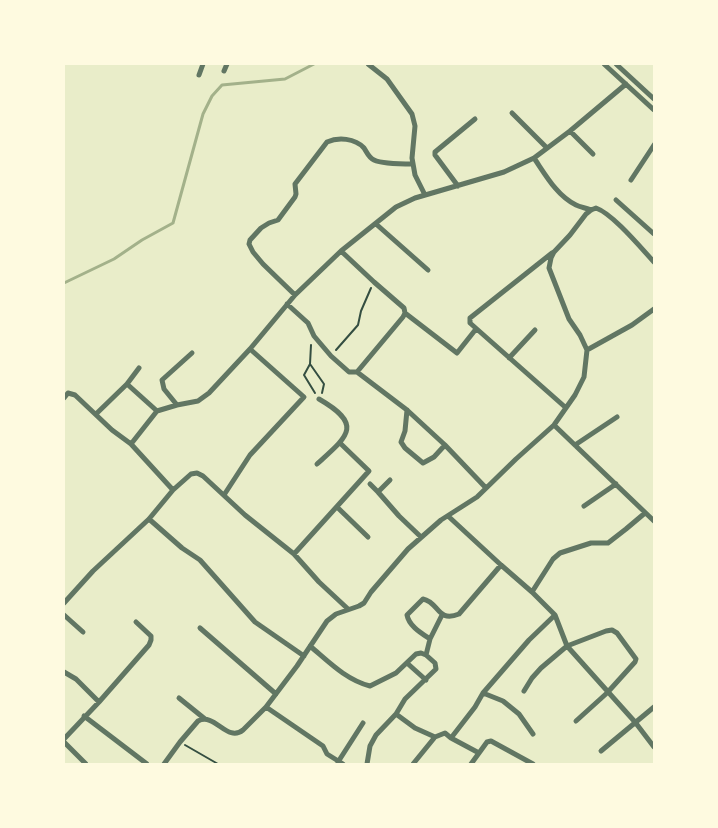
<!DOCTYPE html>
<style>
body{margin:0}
#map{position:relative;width:718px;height:828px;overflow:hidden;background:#e9edc9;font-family:Montserrat,sans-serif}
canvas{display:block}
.frame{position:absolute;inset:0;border:65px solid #fefae0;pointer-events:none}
</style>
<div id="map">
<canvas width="718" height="828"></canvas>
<div class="frame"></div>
</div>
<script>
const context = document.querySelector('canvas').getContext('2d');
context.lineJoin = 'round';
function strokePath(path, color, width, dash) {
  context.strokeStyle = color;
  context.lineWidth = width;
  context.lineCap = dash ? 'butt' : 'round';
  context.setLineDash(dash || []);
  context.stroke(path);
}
const stream = new Path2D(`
 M64,283L114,259L142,240L173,223L203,114L212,96L222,85L285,79L314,64`);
const path = new Path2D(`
 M311,345L310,364L324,384L322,393
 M336,350L358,325L361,311L371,288
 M310,364L304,375L315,393
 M185,745L218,764`);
const minor = new Path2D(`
 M368,64L387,79L412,114L415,126L412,158L415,175L425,195
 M604,64L654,110
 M616,64L654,99
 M224,71L227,64
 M199,75L203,64
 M512,113L547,148
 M570,131L593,154
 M534,158C545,174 557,196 576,205C580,207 586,208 591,210
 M631,180L654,145
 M458,186L435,155V152L475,119
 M616,200L654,234
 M376,224L428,270
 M341,251L374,282L404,308L405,313L403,317L357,372
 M552,253L470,318V323L565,407
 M295,295L263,264L253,252L249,244L250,240L261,228L269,223L278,220L295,197L296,194L295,184L327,142C338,137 355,138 364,148C367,152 368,157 374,160C382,164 404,164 413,164
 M287,304L308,323L314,336L331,356L349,372H357L407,410L445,445L434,457L423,463L405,448L401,442L405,431L407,410
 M405,313L457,353L476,329
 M587,350L632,325L654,309
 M509,358L535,330
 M127,384L157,411
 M64,398L68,393L75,395L112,430L131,444
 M177,405L164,389L162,380L192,353
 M96,414L127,384L139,368
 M554,425L654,521
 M445,445L486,488
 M575,445L617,417
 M317,464C348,436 364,425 319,399
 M390,480L378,492L399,516L421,537
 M370,484L378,492
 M173,490L191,474L197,473L203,476L245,515L294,554L319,582L348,609
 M224,495L250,455L304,397L250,349
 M584,506L616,484
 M337,507L368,537
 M448,516L501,565L532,592L555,615L567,646L635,722L654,747
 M149,519L182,548L200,560L255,622L304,656
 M294,554L369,471L340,443
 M532,592L553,559L560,553L591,543H608L626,529L645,513
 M64,603L93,571L149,519L173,490L131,444L157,411L177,405L198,401L209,393L250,349L295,295L341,251L396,207L415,198L504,172L534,158L570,131L626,84
 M64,615L83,632
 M200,628L276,694
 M430,639L442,615
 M310,646C328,661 346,680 370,686L396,673L416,654L421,653L426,655L430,639C421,633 409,626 407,615L423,599C439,602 437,623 459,614L501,565
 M407,663L426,680
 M64,672L76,679L99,702
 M524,691L532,678L541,668L567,646L606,631L612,630L617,633L636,659L635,662L607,693L576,721
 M483,693L503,701L519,714L533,734
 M179,698L205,719
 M266,707L323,746L327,754L343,764
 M396,714L415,728L435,737L445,733L451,738
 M84,716L147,764
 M64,739L99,702L149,645L151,640V636L136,622
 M64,742L86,764
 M601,751L654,707
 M479,753L487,742L491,741L533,764
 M338,762L363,723
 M164,764L180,742L198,721C215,712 227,743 243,730L266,707L297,666L327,621L336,614L359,606L364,603L371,592L408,549L441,520L477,497L516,459L554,425L575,395L584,377L587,350L580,335L569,319L549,268L551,258L554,252L570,235L586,214L591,210L596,208C613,214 641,248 654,262
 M367,764L370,746L376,735L396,714L405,699L436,669L435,663L426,655
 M413,764L435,737
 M471,764L479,753L451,738L475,707L483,693L529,640L555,615`);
strokePath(stream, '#a3b18a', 3);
strokePath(path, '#344e41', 2);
strokePath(minor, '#617663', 5);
</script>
